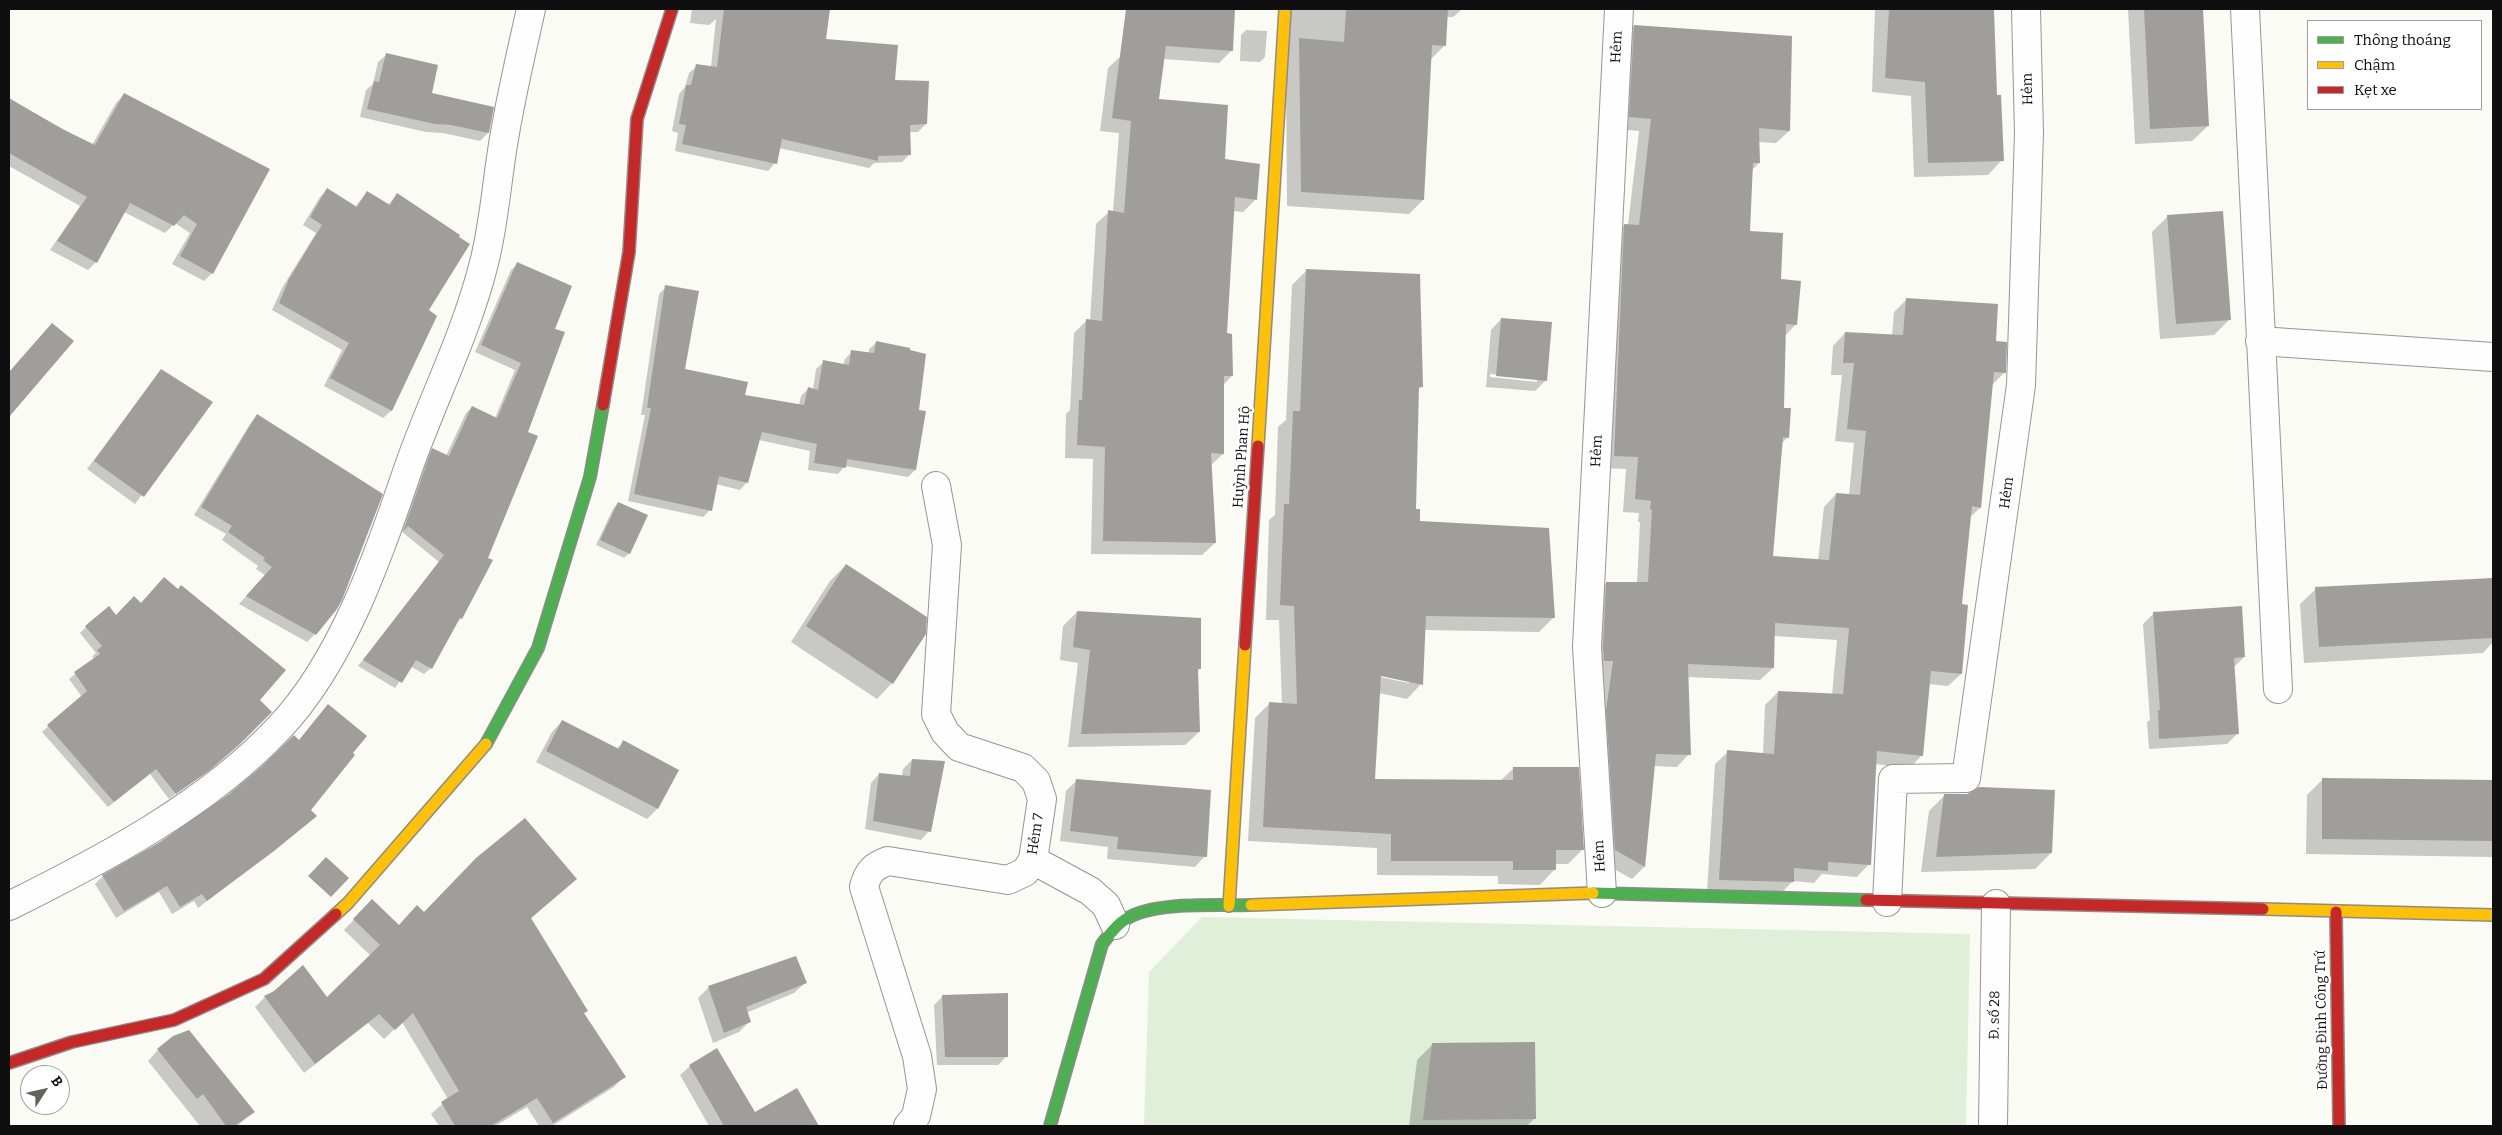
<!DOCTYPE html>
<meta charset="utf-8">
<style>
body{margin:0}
#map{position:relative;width:2502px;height:1135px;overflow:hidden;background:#fbfbf5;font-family:Bitter,serif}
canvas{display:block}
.frame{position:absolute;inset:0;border:10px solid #0f0f0f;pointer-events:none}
.legend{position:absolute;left:2307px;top:20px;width:175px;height:90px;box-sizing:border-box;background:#fff;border:1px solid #9f9f9f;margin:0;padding:6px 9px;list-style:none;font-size:15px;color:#0f0f0f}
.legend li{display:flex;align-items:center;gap:10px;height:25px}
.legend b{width:25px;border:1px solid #9f9f9f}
.north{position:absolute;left:20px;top:1065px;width:50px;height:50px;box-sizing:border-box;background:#fff;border:1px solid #9f9f9f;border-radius:50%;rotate:55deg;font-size:14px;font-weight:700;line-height:20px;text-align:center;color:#0f0f0f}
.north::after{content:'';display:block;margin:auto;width:18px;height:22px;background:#626260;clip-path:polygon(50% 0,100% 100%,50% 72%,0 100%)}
</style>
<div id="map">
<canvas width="2502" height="1135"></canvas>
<div class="frame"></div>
<ul class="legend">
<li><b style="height:6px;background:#4caf50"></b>Thông thoáng</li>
<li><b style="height:6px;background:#ffc107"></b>Chậm</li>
<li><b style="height:6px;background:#c62828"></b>Kẹt xe</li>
</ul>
<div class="north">B</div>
</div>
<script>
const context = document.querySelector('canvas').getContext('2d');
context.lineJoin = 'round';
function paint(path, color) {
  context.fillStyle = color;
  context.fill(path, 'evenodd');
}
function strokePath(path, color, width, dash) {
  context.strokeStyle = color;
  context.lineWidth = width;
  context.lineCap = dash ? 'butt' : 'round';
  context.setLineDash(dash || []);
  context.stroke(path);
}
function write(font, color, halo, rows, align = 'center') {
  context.font = font + ' Bitter,serif';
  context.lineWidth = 5;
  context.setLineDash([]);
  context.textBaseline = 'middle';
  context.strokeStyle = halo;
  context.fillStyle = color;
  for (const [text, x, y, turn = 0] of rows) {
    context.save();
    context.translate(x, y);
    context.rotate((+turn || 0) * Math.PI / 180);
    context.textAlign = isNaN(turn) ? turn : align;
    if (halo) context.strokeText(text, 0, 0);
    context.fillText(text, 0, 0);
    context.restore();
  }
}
const green = new Path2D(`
 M1202,917L1970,934L1966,1126H1144L1149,972Z`);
const shadow = new Path2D(`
 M692,9H829L825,40L894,81L926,124L918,132H909L910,154L902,162L874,163L869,168L779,148L775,163L768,171L675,151L678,133L672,131L679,94L685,87L689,73L697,66L711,67L716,19L709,25L690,23Z
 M1130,9H1234L1232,50L1219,63L1163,59L1158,100L1224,160L1256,199L1243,212L1233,211L1226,334L1232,376L1223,385V454L1211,465L1215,543L1202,555L1091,554L1093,459L1065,458L1066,414L1070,410L1074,333L1086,321H1090L1096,224L1109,212H1113L1119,133L1100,131L1108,68L1121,56H1126Z
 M1290,9H1462L1453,17H1446L1444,46L1430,60L1423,200L1409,214L1287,206L1286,72Z
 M1875,9H1993L1995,96L2002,160L1988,175L1914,177L1911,96L1872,92Z
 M2128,9H2202L2208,126L2192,141L2135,144Z
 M1634,26L1789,131L1776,143L1758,142L1759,163L1752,170L1749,232L1780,280L1796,324L1785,336L1783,409L1788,437L1782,443L1772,558L1818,561L1824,507L1836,494L1849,495L1854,443L1835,441L1842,375H1831L1833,346L1845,333L1892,336L1894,312L1906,300L1995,343L2004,373L1991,386L1980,508L1969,518L1961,605V674L1948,686L1928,684L1922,755L1910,768L1875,764L1869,864L1857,877L1822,874L1814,883L1793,881L1780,894L1707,892L1715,764L1728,752L1763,754L1765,705L1778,692L1832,695L1837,640L1774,636L1773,668L1760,680L1687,677L1689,754L1677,767L1654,766L1644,867L1632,879L1603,863L1594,596L1606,584L1637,583L1640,522H1638L1639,513L1623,512L1626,469L1601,468L1612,238L1624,225H1628L1639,131L1617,129L1622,38Z
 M1246,30L1267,31L1265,57L1260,62L1240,61L1241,35Z
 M386,55L430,94L492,108L488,133L480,141L443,133L426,132L360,117L366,90L373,84L378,62Z
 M124,95L268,169L212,273L204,281L172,264L190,233L175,223L165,233L124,212L96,262L88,270L50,250L80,206L9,166V99L92,145L116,103Z
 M327,190L355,207L367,192L388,205L397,194L457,237L427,311L436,317L391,411L383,418L324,386L342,350L272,310L282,288L316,233L303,225L320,197Z
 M2168,216L2230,319L2214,335L2160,339L2152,232Z
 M518,264L554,330L526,433L461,618L455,625L431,668L424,674L410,666L395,688L358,666L439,562L401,531L399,534L426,456L433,450L446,456L466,413L472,407L495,418L515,370L475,352L511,270Z
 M1306,271L1422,386L1418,390L1415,510L1418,522L1554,617L1539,632L1424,630L1421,684L1407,699L1379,693L1374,781H1500L1513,769L1582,850L1568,864H1554V870L1540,885L1498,884V876L1377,875V848L1248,841L1255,718L1270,703L1282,704L1279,620H1266L1269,520L1275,515L1278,427L1286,420L1292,285ZM1375,673L1409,681V683L1375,676Z
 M666,287L683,370L744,396L799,405L801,396L808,389L813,390L816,369L824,362L843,366L845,359L852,352L869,354V349L877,342L917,411L915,470L908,477L845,466L838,474L808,470L810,451L759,440L747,482L740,490L716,484L710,510L703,517L628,501L645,415H641L659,294Z
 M1501,319L1545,381L1535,391L1486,387L1491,330ZM1490,374L1537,379V382L1490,377Z
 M161,370L211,402L135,504L87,469Z
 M257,416L315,634L307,642L239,604L265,575L256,569L258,566L222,540L226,534L194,515L250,424Z
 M618,503L629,553L624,558L596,545L613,509Z
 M846,565L892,683L877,699L791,642L830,581Z
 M2493,579V642L2483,653L2304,663L2300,604L2316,589Z
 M1077,612L1200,668L1197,671L1199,732L1185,745L1068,747L1078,663L1060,660L1063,626Z
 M2154,613L2244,657L2234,667L2238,733L2227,744L2149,749L2147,722L2150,720L2143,624Z
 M116,617L258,700L232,750L169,799L150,774L108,807L42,732L82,697L69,679L94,659L92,657L96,653L80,633L86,627Z
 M562,721L616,749L624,742L657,809L647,819L536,762L552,732Z
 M298,741L310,810L307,824L198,908L194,901L172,914L159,892L116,918L95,884L103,876L161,843L230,795Z
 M912,760L929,831L921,840L865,829L871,783L879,774L902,776L903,769Z
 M2323,779L2493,782V857L2306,854L2307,795Z
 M1077,780L1205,856L1195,867L1107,859L1108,847L1060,841L1066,791Z
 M1945,795L2051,853L2035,869L1921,872L1929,811Z
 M576,879L530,919L586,1011L583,1014L624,1076L614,1087L552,1126H539L527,1107L495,1126H439L431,1114L448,1099L402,1022L384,1039L368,1023L304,1073L255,1007L265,997L327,999L371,956L344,930L362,911L399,926L423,913Z
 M805,983L794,993L746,1013L750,1021L739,1032L713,1043L698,998L709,987Z
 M943,996L1007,1056L998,1065H937L934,1005Z
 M1433,1044L1535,1118L1527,1126H1409L1417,1060Z
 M158,1050L253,1112L237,1126H200L148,1061Z
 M690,1066L755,1114L796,1090L817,1126H709L680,1075Z`);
const building = new Path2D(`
 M724,9H830L826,39L898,45L895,80L929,81L927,124L910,125L911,155L878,156V161L782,139L777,164L682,144L686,125L679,124L686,85H691L696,64L717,67Z
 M1126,9H1235L1233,51L1166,46L1159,99L1228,105L1225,159L1260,164L1257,200L1235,197L1227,333L1232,334L1233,376H1224V454L1211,453L1216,543L1103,541L1105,447L1077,445L1079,400H1082L1086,319L1102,321L1108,210L1124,213L1131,121L1112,118Z
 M1346,9H1448L1446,46L1432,45L1424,200L1301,192L1299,38L1344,42Z
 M1889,9H1994L1997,95H2001L2004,161L1928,163L1925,82L1885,78Z
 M2144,9H2203L2209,126L2150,129Z
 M1634,25L1792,36L1790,131L1759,128L1760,163H1753L1750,231L1783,233L1781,279L1801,281L1797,325L1786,324L1784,408H1791L1789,438L1783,437L1773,556L1829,560L1836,493L1860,495L1866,431L1847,429L1854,363H1843L1845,332L1903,335L1906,298L1998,304L1996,341L2007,342L2006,373L1994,372L1981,508L1972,506L1962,604L1968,605L1962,674L1931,671L1923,756L1877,751L1871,865L1828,862V871L1794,868V882L1719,880L1727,750L1774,754L1778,691L1843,694L1849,628L1775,623L1774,668L1688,664L1691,755L1656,754L1645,867L1615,850L1606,710L1613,661H1604L1603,647L1606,582H1648L1652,510L1650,509L1651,501L1635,499L1638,457L1614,456L1624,224L1639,225L1651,119L1629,117Z
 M386,53L438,65L432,93L494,107L489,133L451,125L435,124L367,109L374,81L379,82Z
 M124,93L270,169L213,274L180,256L197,224L184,215L174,226L130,203L97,263L57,241L87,197L9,153V98L62,129L95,145Z
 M327,188L357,207L367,191L390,205L397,193L460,235L459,237L470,244L429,310L437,316L392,411L330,378L349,343L279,303L289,279L322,225L310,217Z
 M2223,211L2231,320L2176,324L2167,215Z
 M517,262L572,286L555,329L565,332L528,432L538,436L488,558L493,560L462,619L460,618L432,669L416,660L402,683L363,660L444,555L408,526L403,532L432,448L449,456L472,406L497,418L521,363L481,345Z
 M1306,269L1420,274L1423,387H1419L1416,509H1420V521L1549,528L1555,618L1426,616L1423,685L1381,676L1375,779L1513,780V767H1579L1584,850H1556V870H1513V861H1391V834L1263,827L1269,702L1297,704L1294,606L1280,605L1284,504H1289L1293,411H1300Z
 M665,285L699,291L685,369L748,382L745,395L804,405L808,387L818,390L823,360L849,365L851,350L874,353L876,341L910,348V350L926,354L919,410L926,411L916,470L847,459L846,468L814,463L817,444L762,432L748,483L719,476L712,511L634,494L651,408H647Z
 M1501,318L1552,322L1547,381L1496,376Z
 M52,323L74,341L9,417V372Z
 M161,369L213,402L144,497L94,461Z
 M257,414L383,494L342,600L337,609L316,635L246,596L272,567L263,560L265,558L228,532L232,526L201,507Z
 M618,502L648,515L630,554L600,540Z
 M846,564L927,617L926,634L893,684L806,626Z
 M164,577L178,589L181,585L286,670L260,700L272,712L240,744L210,770L176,794L156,769L114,802L47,725L87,691L74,672L100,654L97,650L102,646L85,626L109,606L116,615L134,596L141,603Z
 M2493,578V638L2319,647L2315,587Z
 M2242,606L2245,657L2234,658L2239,734L2159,739L2158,710H2160L2153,612Z
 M1077,611L1201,618V669H1198L1200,732L1081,734L1090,650L1073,647Z
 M328,704L367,736L353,753L355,755L311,810L317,816L274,851L207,901L202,894L180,907L167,886L124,911L102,875L160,842L229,794L261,767L294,735L299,740Z
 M562,720L619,749L623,740L679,770L658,809L546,751Z
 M912,759L945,761L931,832L873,821L879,773L910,776Z
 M2322,778L2493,780V841L2322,839Z
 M1076,779L1211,790L1207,857L1117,849L1118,837L1070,831Z
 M1979,787L2055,790L2052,853L1936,857L1944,794H1967Z
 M525,818L577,879L531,918L588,1011L584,1013L626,1077L553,1123L537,1098L491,1126H455L441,1102L459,1091L413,1013L395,1030L379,1014L315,1064L264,996L274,991L303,965L327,997L380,945L353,919L372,899L399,925L417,905L424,912L476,858Z
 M326,857L349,878L331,897L308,876Z
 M796,956L807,983L746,1007L751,1022L724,1033L708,986Z
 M1008,993V1057H945L942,995Z
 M189,1030L255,1112L234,1126H226L203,1094L197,1099L157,1049L173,1036Z
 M1535,1042L1536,1119L1423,1120L1432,1043Z
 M717,1048L755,1112L797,1088L819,1126H724L689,1065Z`);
const street = new Path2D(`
 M2245,9L2278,689
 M2260,341L2493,357
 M1033,860L1090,891L1106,905L1115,925
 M1602,893L1587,647L1619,9
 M1887,902L1893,779L1966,778L2021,385L2029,133L2026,9
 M9,906C102,860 207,805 279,728C342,662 379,555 408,469C432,400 466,335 484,263C495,220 497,176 505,133C512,91 522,50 531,9
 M908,1126L916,1116L922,1089L917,1056L864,887C868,871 874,866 888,861L1008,880L1025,872L1033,860L1042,799L1036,781L1023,768L959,747L945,732L936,714L947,545L936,486
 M1993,1126L1996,904`);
const fast = new Path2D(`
 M486,744L538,648L590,477L603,405
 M1593,893L1866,900
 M1050,1126L1102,944C1109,935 1116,925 1126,919C1154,901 1216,906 1251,905`);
const slow = new Path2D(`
 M1258,446L1285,9
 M1251,905L1593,893
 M1229,906L1245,645
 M2263,909L2493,915
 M336,914L348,903L486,744`);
const jam = new Path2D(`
 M603,405L629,252L637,119L672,9
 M1245,645L1258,446
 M1866,900L2263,909
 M2336,912L2339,1126
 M9,1063L72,1042L174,1020L264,979L336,914`);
const streetNames = [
 ["Hẻm",1617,47,-87],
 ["Hẻm",2028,89,-91],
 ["Hẻm",1597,451,-87],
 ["Huỳnh Phan Hộ",1242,457,-86],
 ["Hẻm",2007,493,-82],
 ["Hẻm 7",1036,834,-81],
 ["Hẻm",1600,856,-93],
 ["Đ. số 28",1995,1015,-89],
 ["Đường Đinh Công Trứ",2322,1020,-91]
];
paint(green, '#e0efd8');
paint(shadow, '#0003');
paint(building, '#9f9e9a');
strokePath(street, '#959593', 30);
strokePath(fast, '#8c8c89', 14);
strokePath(slow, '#8c8c89', 14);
strokePath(jam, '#8c8c89', 14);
strokePath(street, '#fefefe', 28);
strokePath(fast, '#4caf50', 11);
strokePath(slow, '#ffc107', 11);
strokePath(jam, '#c62828', 11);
write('14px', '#0f0f0f', '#fff', streetNames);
</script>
